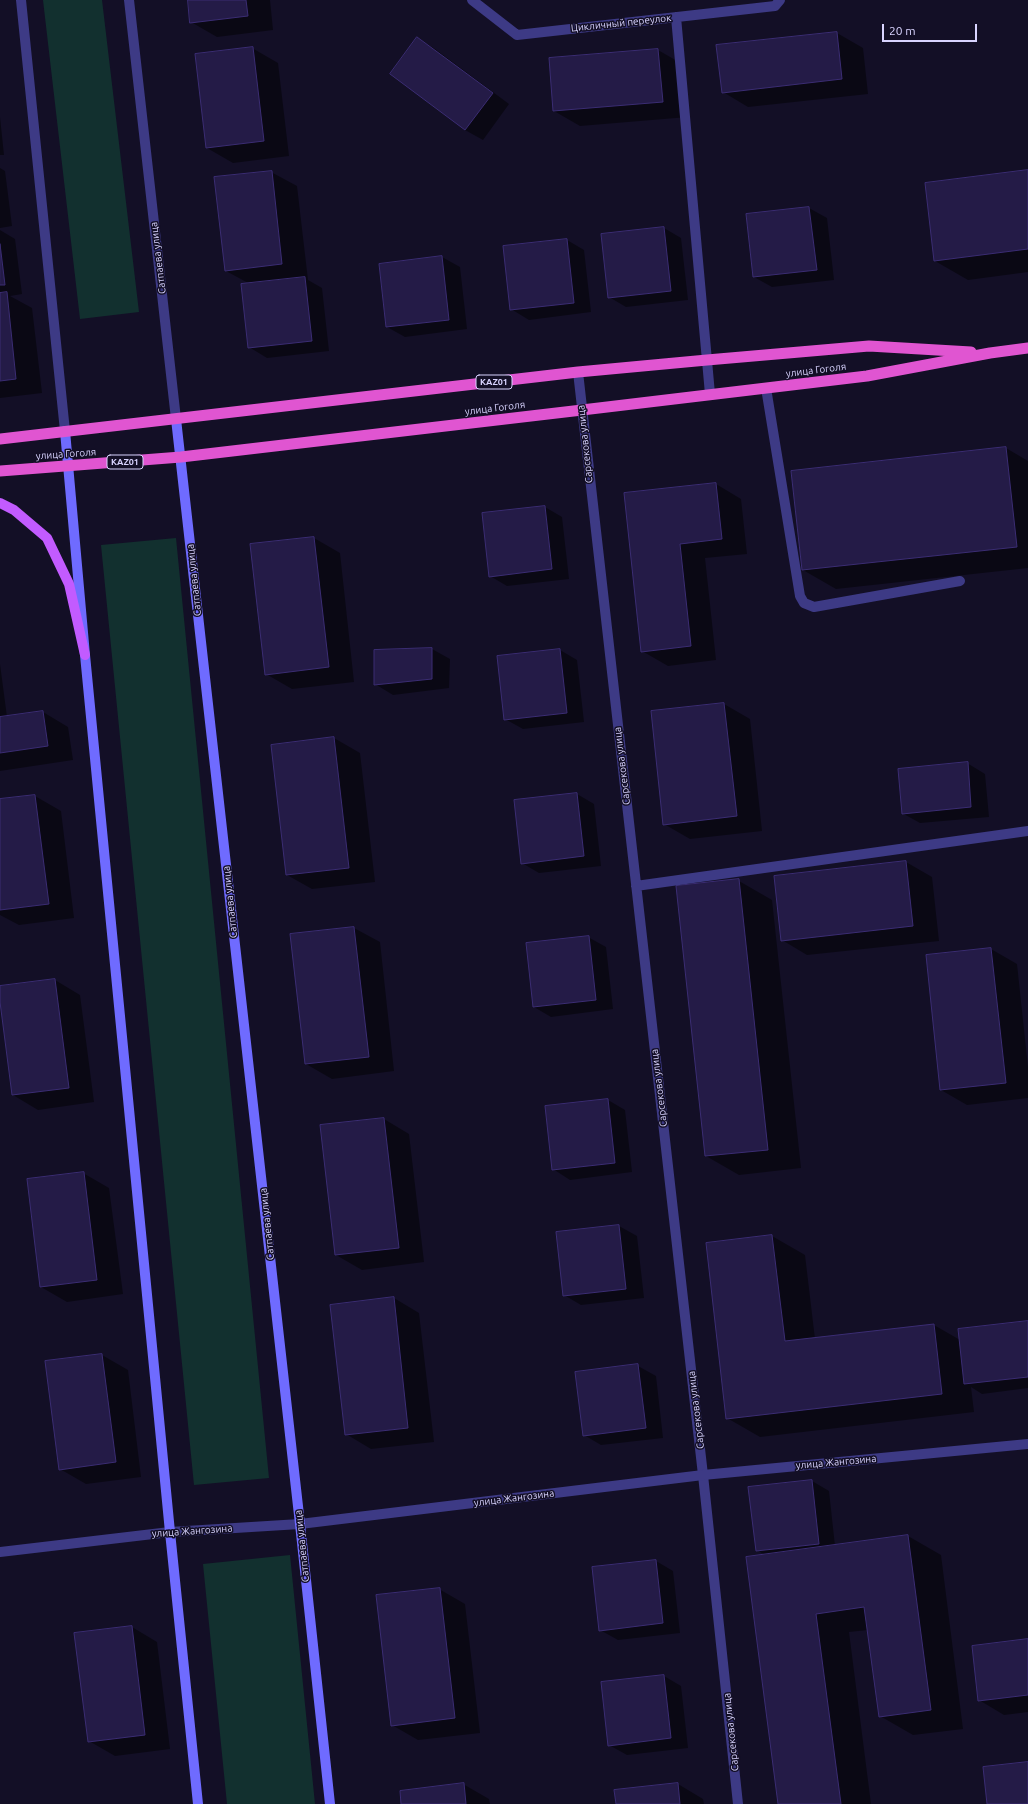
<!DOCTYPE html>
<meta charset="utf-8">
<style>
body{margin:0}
#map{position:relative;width:1028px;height:1804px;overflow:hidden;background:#130f26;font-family:Ubuntu,sans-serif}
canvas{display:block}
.scale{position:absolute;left:882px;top:24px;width:95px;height:18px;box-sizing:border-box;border:2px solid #d9d4ff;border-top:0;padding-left:5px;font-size:12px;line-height:14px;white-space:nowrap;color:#d9d4ff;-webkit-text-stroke:3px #130f26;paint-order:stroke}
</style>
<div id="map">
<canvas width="1028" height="1804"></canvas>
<div class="scale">20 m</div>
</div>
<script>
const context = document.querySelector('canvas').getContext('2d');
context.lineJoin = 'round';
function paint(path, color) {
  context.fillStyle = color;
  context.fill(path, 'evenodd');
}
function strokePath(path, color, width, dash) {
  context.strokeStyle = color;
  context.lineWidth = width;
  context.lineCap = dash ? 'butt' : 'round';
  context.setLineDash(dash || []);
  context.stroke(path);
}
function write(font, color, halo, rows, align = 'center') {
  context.font = font + ' Ubuntu,sans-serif';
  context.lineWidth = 3;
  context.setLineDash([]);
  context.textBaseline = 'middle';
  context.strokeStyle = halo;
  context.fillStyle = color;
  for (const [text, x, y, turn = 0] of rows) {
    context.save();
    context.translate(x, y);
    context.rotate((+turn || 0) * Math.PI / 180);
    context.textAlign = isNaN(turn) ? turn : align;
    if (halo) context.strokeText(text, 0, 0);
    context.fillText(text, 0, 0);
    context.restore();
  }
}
const green = new Path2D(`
 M43,0H102L139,312L80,319Z
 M176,538L269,1478L194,1485L101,545Z
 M290,1555L315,1804H227L203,1564Z`);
const shadow = new Path2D(`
 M189,0H270L273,30L217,37L191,22Z
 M837,33L863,48L868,94L748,107L723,92Z
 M417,38L435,49L509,104L483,140L465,130Z
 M252,48L278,63L289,156L233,163L207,148Z
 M658,50L684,65L688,117L580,126L554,111Z
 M0,117L4,155H0Z
 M0,168L5,171L12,226L0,228Z
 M1028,171V272L968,280L935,261Z
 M271,172L297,186L308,280L322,288L329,351L267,358L249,347L250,284L226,271Z
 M809,208L827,218L834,280L772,287L754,277L747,215Z
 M664,228L681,238L688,300L626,307L609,297Z
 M0,230L15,239L22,294L10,296L32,308L42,393L0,398Z
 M567,240L584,250L591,312L529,320L511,309Z
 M442,257L460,267L467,329L405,337L387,327Z
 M1006,448L1028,461V568L836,589L803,570L792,472Z
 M716,484L741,499L747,554L705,558L716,660L668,666L642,651L625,494Z
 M545,507L562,517L569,579L507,586L490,576Z
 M314,538L340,553L354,682L292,689L266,674L251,545Z
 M432,649L450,659L449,688L393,695L375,684V651Z
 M560,650L577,660L584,722L523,729L505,719Z
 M0,664L7,717L43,712L68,727L73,760L0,771Z
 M724,704L750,719L762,831L690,839L664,824L652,712Z
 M334,738L360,753L375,882L312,889L287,875Z
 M967,763L985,774L989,817L920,823L902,813Z
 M577,794L594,804L601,866L539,873L522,863Z
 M35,796L61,811L74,918L19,925L0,915V800Z
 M906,862L932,877L939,941L807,955L782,940Z
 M739,881L772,900L801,1168L739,1175L706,1156Z
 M354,928L380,942L394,1071L332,1079L306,1064Z
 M588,937L606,947L613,1009L551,1017L534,1007Z
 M991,949L1017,964L1028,1067V1098L967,1105L941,1090L927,956Z
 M55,980L80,995L94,1102L38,1110L13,1095L0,987Z
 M608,1100L625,1110L632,1172L570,1180L553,1169Z
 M384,1119L409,1134L424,1262L362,1270L336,1255Z
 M83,1173L109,1188L123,1294L67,1302L41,1287Z
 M619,1226L637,1236L644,1298L581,1305L564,1295L557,1233Z
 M772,1236L805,1255L815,1339L934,1325L960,1340L1028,1322V1388L982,1394L971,1387L974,1412L760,1437L727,1418Z
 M394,1298L419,1313L434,1442L371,1449L346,1434Z
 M102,1355L128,1370L141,1477L86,1484L60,1469L47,1362Z
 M638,1366L656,1376L663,1438L601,1445L584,1435L577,1373Z
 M812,1481L829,1491L835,1546L908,1536L941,1555L963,1729L913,1735L880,1716L868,1630L849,1632L871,1804H779L765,1555L757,1550Z
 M656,1561L673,1571L680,1633L618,1640L600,1630Z
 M439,1589L465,1604L480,1733L418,1740L392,1725Z
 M132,1627L157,1642L170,1749L115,1756L89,1741Z
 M1028,1640V1712L1004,1715L979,1700Z
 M664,1676L681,1686L688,1748L627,1755L609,1745Z
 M463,1784L489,1799L490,1804H402Z
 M678,1784L703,1799L704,1804H617Z`);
const building = new Path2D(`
 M188,0H246L248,16L190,23Z
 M837,32L842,79L722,93L716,45Z
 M417,37L493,93L465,130L390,74Z
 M253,47L264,141L206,148L195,54Z
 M658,49L663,102L553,111L549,58Z
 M1028,170V249L934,261L925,183Z
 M272,171L282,264L225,271L214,177Z
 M809,207L817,270L753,277L746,214Z
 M664,227L671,291L608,298L601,234Z
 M567,239L574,303L510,310L503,246Z
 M0,244L5,285H0Z
 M442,256L449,320L386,327L379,264Z
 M305,277L312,341L248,348L241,284Z
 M7,292L16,379L0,381V293Z
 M1006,447L1017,547L802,570L791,471Z
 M716,483L722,539L680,544L691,646L641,652L624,493Z
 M545,506L552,569L489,577L482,513Z
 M314,537L329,667L265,675L250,544Z
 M432,648V679L374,685V650Z
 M560,649L567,713L504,720L497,656Z
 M724,703L737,816L663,825L651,711Z
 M43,711L48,746L0,753V717Z
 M334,737L349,868L286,875L271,745Z
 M968,762L971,807L902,814L898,769Z
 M577,793L584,856L521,864L514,800Z
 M35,795L49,904L0,910V799Z
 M906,861L913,926L781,941L774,876Z
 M739,879L768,1150L705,1156L676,886Z
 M354,927L369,1057L305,1064L290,934Z
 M589,936L596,1000L533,1007L526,943Z
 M991,948L1006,1083L940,1090L926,955Z
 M55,979L69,1088L12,1095L0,1002V986Z
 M608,1099L615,1163L552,1170L545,1106Z
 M384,1118L399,1248L335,1255L320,1125Z
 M84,1172L97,1280L40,1287L27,1179Z
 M619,1225L626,1289L563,1296L556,1232Z
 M772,1235L785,1341L934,1324L942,1394L726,1419L706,1243Z
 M394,1297L408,1428L345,1435L330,1305Z
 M1028,1321V1377L964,1384L958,1329Z
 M102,1354L116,1462L59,1470L45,1361Z
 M638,1364L646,1428L583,1436L575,1372Z
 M812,1480L819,1544L756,1551L748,1487Z
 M908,1535L931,1710L879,1717L864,1607L816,1614L841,1804H778L746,1557Z
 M656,1560L663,1623L599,1631L592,1567Z
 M440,1588L455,1718L391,1726L376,1595Z
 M132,1626L145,1735L88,1742L74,1633Z
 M1028,1639V1695L978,1701L972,1646Z
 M664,1675L671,1738L608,1746L601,1682Z
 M1028,1762V1804H987L983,1767Z
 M464,1783L466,1804H401L400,1791Z
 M678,1783L680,1804H616L614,1790Z`);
const service = new Path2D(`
 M766,388L800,596L804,603L814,607L960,581`);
const minor = new Path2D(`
 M472,0L517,35L775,6L780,0
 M676,17L710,394
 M578,372L703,1475L738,1804
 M636,886L1028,831
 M0,1552L170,1532`);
const tertiary = new Path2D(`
 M21,0L65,431
 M129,0L176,419
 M170,1532L300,1524L703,1475L1028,1444`);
const secondary = new Path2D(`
 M176,419L300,1524L330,1804
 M65,431L85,655L170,1532L198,1804`);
const primary = new Path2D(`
 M0,503L14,510L47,538L69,584L85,655`);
const trunk = new Path2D(`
 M0,439L578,372L707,360L869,346L971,352
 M0,471L181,457L582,410L867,376L990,353L1028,348`);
const shields = [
 [494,382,36],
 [125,462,36]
];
const shieldNames = [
 ["KАZ01",494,382],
 ["KАZ01",125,462]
];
const streetNames = [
 ["Цикличный переулок",621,23,-6],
 ["Сатпаева улица",158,258,-97],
 ["улица Гоголя",816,370,-7],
 ["улица Гоголя",495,408,-7],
 ["Сарсекова улица",585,444,-96],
 ["улица Гоголя",66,454,-4],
 ["Сатпаева улица",194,580,-96],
 ["Сарсекова улица",622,766,-97],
 ["Сатпаева улица",230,902,-96],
 ["Сарсекова улица",659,1088,-97],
 ["Сатпаева улица",267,1224,-96],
 ["Сарсекова улица",696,1410,-97],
 ["улица Жангозина",836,1462,-5],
 ["улица Жангозина",514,1498,-7],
 ["улица Жангозина",192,1531,-4],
 ["Сатпаева улица",302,1546,-96],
 ["Сарсекова улица",731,1732,-96]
];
paint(green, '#12302f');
paint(shadow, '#0007');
paint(building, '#241b47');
strokePath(building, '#3b2d73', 1);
strokePath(service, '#3d3a85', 10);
strokePath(minor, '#3d3a85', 10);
strokePath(tertiary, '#3d3a85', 10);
strokePath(secondary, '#6f6bff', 10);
strokePath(primary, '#c25bff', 10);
strokePath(trunk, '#e055d1', 11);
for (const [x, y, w] of shields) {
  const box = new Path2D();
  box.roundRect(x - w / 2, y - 7, w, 14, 3);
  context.fillStyle = '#130f26';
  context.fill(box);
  strokePath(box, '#d9d4ff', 1);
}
write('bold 9px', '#d9d4ff', null, shieldNames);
write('10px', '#d9d4ff', '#130f26', streetNames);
</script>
